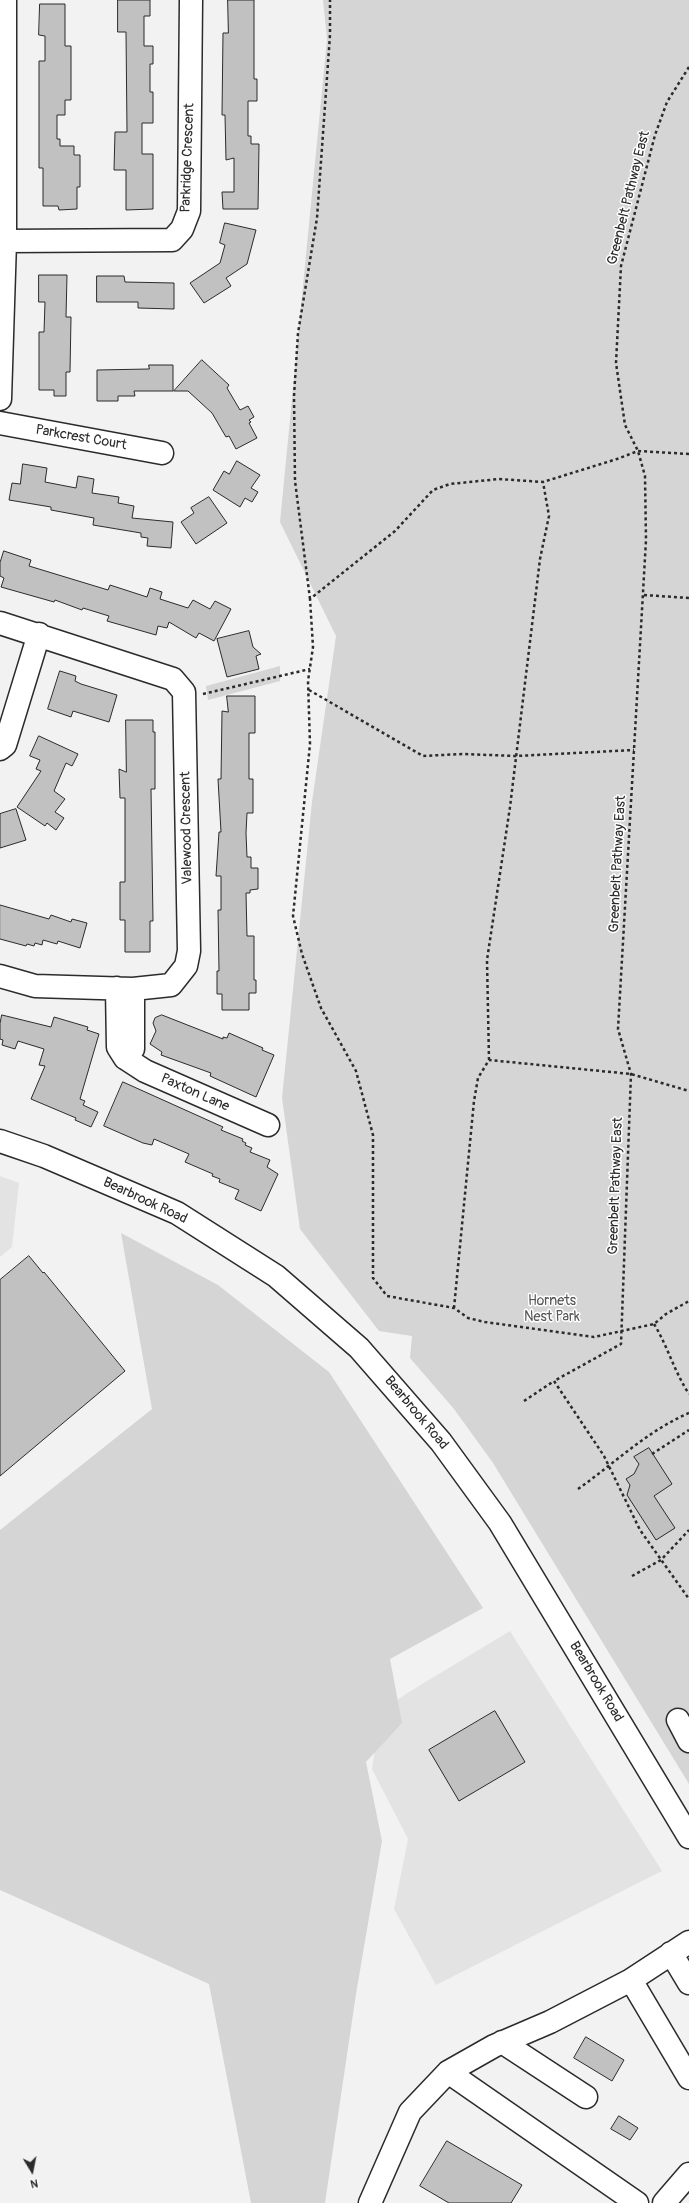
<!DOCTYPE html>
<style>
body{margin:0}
#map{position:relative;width:689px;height:2203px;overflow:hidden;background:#f2f2f2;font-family:Pangolin,sans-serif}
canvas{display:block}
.north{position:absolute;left:12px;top:2151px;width:40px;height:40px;-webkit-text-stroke:3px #fff;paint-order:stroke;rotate:170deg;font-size:11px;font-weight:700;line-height:16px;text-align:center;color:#2b2b2b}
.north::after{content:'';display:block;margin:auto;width:14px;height:18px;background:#2b2b2b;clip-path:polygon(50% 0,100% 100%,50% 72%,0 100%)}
</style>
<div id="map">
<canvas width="689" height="2203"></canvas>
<div class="north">N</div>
</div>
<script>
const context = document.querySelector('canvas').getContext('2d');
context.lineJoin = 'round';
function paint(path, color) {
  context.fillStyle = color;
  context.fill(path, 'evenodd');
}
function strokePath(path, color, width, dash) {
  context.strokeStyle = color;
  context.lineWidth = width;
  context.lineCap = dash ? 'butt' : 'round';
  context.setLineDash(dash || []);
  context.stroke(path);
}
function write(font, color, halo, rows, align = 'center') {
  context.font = font + ' Pangolin,sans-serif';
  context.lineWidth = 3;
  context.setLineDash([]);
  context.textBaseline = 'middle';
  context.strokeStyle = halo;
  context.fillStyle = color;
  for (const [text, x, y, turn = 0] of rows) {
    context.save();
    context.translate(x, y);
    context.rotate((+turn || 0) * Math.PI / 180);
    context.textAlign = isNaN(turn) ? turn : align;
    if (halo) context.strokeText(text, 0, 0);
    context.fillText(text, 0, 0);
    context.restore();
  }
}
const built = new Path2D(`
 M0,1176L19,1183L12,1247L0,1257Z
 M510,1631L662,1871L436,1985L394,1909L408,1839L372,1769L381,1711L409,1692Z`);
const green = new Path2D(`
 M323,0H689V1784L493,1463L454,1409L410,1358L412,1336L379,1331L300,1229L282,1098L312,802L336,636L280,522L327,39Z
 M280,666V681L208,700L206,686Z
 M121,1233L218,1285L329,1372L483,1608L390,1659L402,1723L366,1762L382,1841L356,1994L325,2203H251L209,1984L0,1890V1530L152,1409Z`);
const building = new Path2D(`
 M118,0H150V16H144V46H153V64H150V92H153V123H142V154H153V209L126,210V170H114L115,132H127L126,32H118Z
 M228,0H254V79H257V101H248V136H251V144H259L258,209H223L222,192H234V158L226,160L225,115H222L223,33H228Z
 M40,4H65V46H71V100H65V115H57V139H60V146H74V155H80V187H77V209L59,210L58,206H43V168H39V61H45V36L39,35Z
 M225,223L256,230L247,264L226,278L231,286L204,303L190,283L220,263L225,245L220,243Z
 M39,275H67L66,317H71L70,372H66V396H54V390H39V332H44L45,302H39Z
 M97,276H124L125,282L174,283V309L138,308V302H97Z
 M202,360L229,385L227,388L240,410L248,406L254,417L249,420L251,422L249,423L257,438L236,449L229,436L226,437L212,413L188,391H174Z
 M149,365H173V391H134L135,396H118V401H97V370L149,369Z
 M237,461L260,475L251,488L258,492L252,502L245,498L240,507L213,490L224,471L229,474Z
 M23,464L47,468L45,482L76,488L78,476L94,479L92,493L119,497L118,503L134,506L132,518L173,522L171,548L147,546L148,538L141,537V533L93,525L94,518L51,510V507L9,500L12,483L20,484Z
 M209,497L227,523L196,544L181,522L194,513L191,508Z
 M4,551L31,560L29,566L108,590L110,585L147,597L150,588L162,592L160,599L188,608L193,600L210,609L215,601L231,609L214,641L199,633L196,638L169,622L167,628L158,626L156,635L107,621L109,616L83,608L82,610L55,600L54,602L1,587L4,578L0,576V563Z
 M249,631L253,647L261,654L256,656L259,669L227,677L217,639Z
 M60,671L76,676L75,681L81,684L117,695L109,722L73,711L71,717L48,709Z
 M227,696H255V733H249V779H253V813H247L246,833L247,857H251V868H258V889L250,890V893H246L247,936H254V980H256V993H249V1010H222V994H217V971H219L218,910H221V876H216L219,832H221L218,779H221L222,711L228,712Z
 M126,720H153V732H155V789H151L153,921H150V952H125V920H120V882H125V798H120L119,769L126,772Z
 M39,736L78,754L72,766L66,763L54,791L65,799L55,812L64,818L56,830L47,823L45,826L17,807L41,771L36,769L40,760L30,756Z
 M16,809L26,840L0,848V814Z
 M0,905L49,919L51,915L71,922L72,919L87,923L80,948L58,941L57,944L43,940L42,945L35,943L34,946L27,944L26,946L0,939Z
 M2,1015L51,1027L54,1017L88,1027L87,1030L99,1034L80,1099L85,1101L83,1105L98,1112L91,1127L75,1120L76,1118L31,1099L45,1066L39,1065L44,1049L18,1041L15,1049L2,1045L3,1040L0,1039V1024Z
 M162,1015L223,1039V1037L227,1038L229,1033L263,1048L262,1050L274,1055L256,1097L210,1076L211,1073L161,1055L162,1052L150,1044L156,1031L153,1023L155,1018Z
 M123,1082L223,1127L221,1130L243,1139L242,1141L246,1143L245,1145L252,1148L250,1152L270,1160L267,1167L278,1174L261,1211L235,1199L239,1190L219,1182L220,1179L212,1176L213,1174L185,1162L189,1154L154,1139L152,1145L143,1143L104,1126Z
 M29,1256L43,1273L44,1272L125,1371L0,1476V1280Z
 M649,1448L672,1484L654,1496L675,1528L656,1540L627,1495L630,1485L626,1479L634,1474L639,1464L634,1457Z
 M495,1711L525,1762L459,1801L429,1750Z
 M586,2037L624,2060L612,2081L574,2058Z
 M619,2116L638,2128L630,2140L611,2129Z
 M447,2141L522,2185L511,2203H449L420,2186Z`);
const path = new Path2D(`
 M689,67L667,102L655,135L621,266L616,363L625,425L638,451L645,476L646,540L618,1029L631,1074L621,1344L554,1381L604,1456L640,1530L689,1599
 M689,454L638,451L617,459L543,482L499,479L450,484L433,490L395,531L310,599L313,647L308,681L310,744L293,916L302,954L321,1008L356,1071L373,1135V1278L387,1296L454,1308L468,1318L485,1322L594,1337L654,1324L666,1314L689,1301
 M644,595L689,598
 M310,599L295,481L294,396L298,333L317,218L330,35V0
 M309,690L423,756L462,754L516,756L634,750
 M203,694L310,669
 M489,1060L487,960L510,807L540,559L549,516L543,482
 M454,1308L474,1101L478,1078L489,1060L631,1074L689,1091
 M654,1324C668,1347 674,1371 689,1394
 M524,1401L554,1381
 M652,1454L689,1430
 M578,1489C615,1463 647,1431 689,1413
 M632,1576L661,1560L689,1530`);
const minor = new Path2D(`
 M5,241L172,240L182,229L189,211L191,0
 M0,399L5,241V0
 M0,423L162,453
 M0,623L173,679L184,692L189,951L186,966L171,985L133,989L35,986L0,976
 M0,749L5,745L39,634
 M117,988L118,1047L125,1058L133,1049V989
 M125,1058L145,1071L268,1125
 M0,1141L44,1156L177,1213L276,1276L359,1348L441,1442L500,1523L689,1837
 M678,1720L689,1741
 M689,1942L631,1980L689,2078
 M671,1953L689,1983
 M502,2042L586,2097
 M448,2072L637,2203
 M370,2203L410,2112L448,2072L494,2046L550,2022L631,1980
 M664,2203L689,2174`);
const streetNames = [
 ["Parkridge Crescent",188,158,-88],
 ["Greenbelt Pathway East",629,198,-76],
 ["Parkcrest Court",81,438,10],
 ["Valewood Crescent",187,828,-91],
 ["Greenbelt Pathway East",618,864,-87],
 ["Paxton Lane",195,1093,24],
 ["Greenbelt Pathway East",616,1186,-88],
 ["Bearbrook Road",145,1201,25],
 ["Bearbrook Road",416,1413,50],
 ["Bearbrook Road",596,1682,59]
];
const parkNames = [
 ["Hornets",552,1301],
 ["Nest Park",552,1317]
];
paint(built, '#e3e3e3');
paint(green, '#d5d5d5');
paint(building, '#c1c1c1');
strokePath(building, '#2b2b2b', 1);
strokePath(minor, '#2b2b2b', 25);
strokePath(path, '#2b2b2b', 2.5, [3, 3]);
strokePath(minor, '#fff', 22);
write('14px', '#2b2b2b', '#fff', streetNames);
write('14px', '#565656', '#fff', parkNames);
</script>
